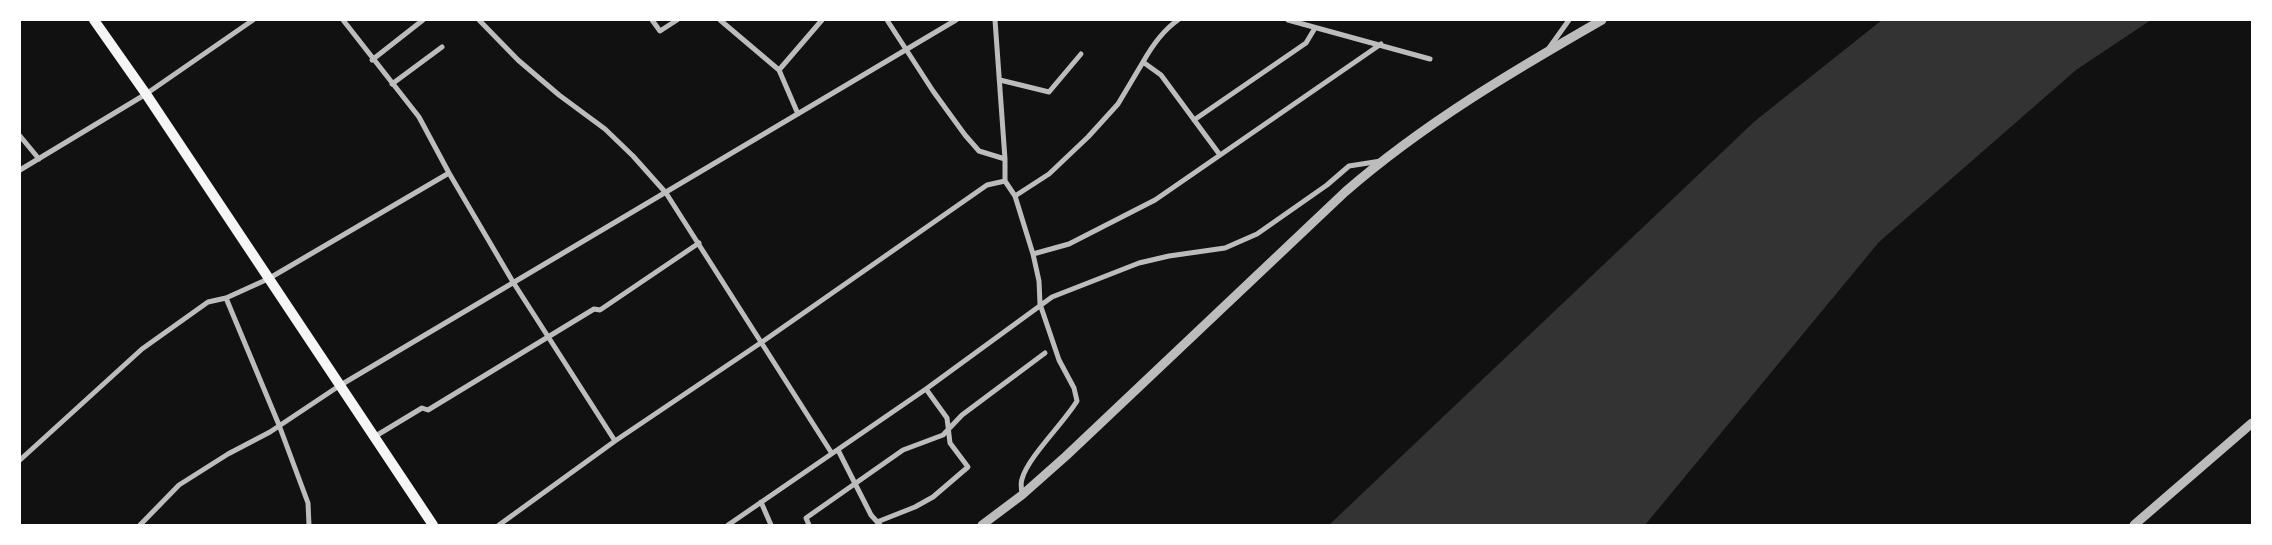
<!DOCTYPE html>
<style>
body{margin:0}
#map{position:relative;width:2272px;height:545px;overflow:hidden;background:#111;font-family:Karla,sans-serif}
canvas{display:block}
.frame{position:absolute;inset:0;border:21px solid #fff;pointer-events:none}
</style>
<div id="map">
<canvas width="2272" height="545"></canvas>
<div class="frame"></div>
</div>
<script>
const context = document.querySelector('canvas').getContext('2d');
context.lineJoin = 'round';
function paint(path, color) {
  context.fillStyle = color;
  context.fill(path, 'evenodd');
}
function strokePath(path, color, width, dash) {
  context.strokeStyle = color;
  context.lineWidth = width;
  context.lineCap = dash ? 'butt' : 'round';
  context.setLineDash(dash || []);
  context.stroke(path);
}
const water = new Path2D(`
 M1882,20H2151L2076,70L1879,242L1645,525H1329L1755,121Z`);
const minor = new Path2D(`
 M343,20L419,117L449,173L513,282L615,441
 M479,20L518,60L559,95L605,129L633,156L666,193L831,452
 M652,20L660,31L677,20
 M720,20L779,70L798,114
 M887,20L933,91L965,135L979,151L1005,159
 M995,20L1005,159V181L1015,196L1033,254L1039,281L1040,304L1059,360L1074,388L1077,401C1063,424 1028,457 1022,479C1020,484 1022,490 1022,495
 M1288,20L1430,59
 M1549,48L1569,20
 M372,60L423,20
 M1143,62C1152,46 1162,31 1178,20
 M779,70L822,20
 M1000,80L1049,92L1081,54
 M392,84L442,47
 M1194,120L1306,43L1315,28
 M20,136L39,159
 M20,170L146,94L253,20
 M1015,196L1049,174L1088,137L1118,104L1143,62L1161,75L1220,155
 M1033,254L1069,244L1155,200L1381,44
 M226,298L279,425L308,503L309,525
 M374,437L422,408L428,410L594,309L600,310L699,243
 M838,450L871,515L880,525
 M20,460L142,349L208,302L226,298L268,279L449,173
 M761,502L771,525
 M877,522L915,507L933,497L968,467L950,443L947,418L926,389
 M140,525L179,485L228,454L270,432L339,386L956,20
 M499,525L615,441L762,342L987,185L1005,181
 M728,525L926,389L1052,297L1139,263L1169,256L1225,248L1257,234L1327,185L1349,166L1381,161
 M809,525L806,518L903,450L943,435L962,415L1045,353`);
const tertiary = new Path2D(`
 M982,525L1022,495L1066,456L1345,192C1423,124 1513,71 1602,20
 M2134,525L2252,423`);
const secondary = new Path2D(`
 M94,20L146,94L433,525`);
paint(water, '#333');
strokePath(minor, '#bcbcbc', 5);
strokePath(tertiary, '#bcbcbc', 9);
strokePath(secondary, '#f5f5f5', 10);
</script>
